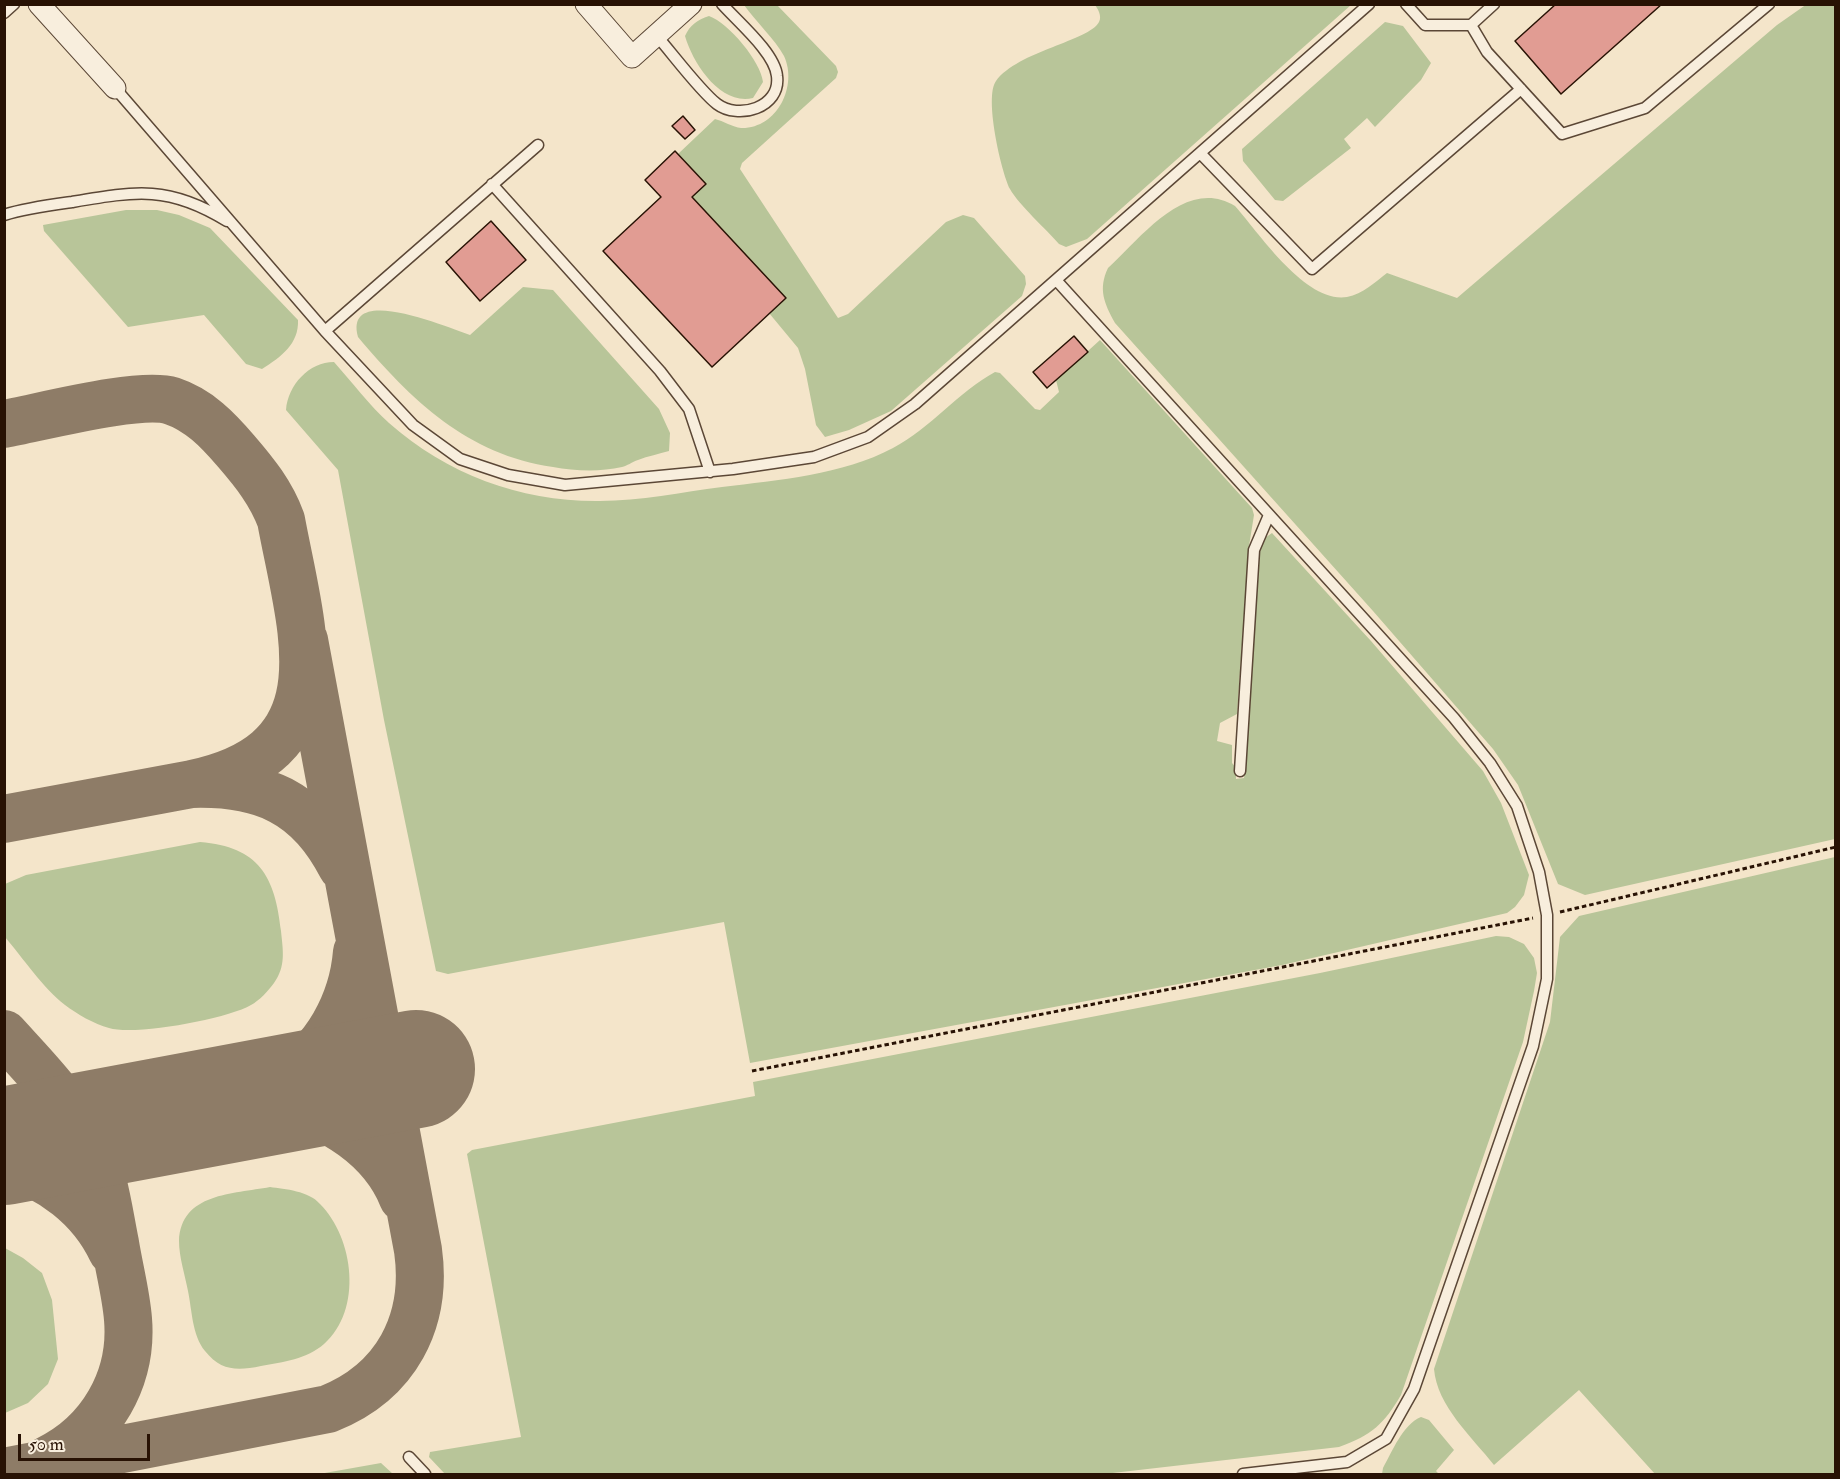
<!DOCTYPE html>
<style>
body{margin:0}
#map{position:relative;width:1840px;height:1479px;overflow:hidden;background:#f4e5ca;font-family:"IM FELL Double Pica",serif}
canvas{display:block}
.frame{position:absolute;inset:0;border:6px solid #281204;pointer-events:none}
.scale{position:absolute;left:18px;top:1434px;width:132px;height:27px;box-sizing:border-box;border:3px solid #281204;border-top:0;padding-left:8px;font-size:18px;line-height:21px;white-space:nowrap;color:#281204;-webkit-text-stroke:4px #f8eedd;paint-order:stroke}
</style>
<div id="map">
<canvas width="1840" height="1479"></canvas>
<div class="frame"></div>
<div class="scale">50 m</div>
</div>
<script>
const context = document.querySelector('canvas').getContext('2d');
context.lineJoin = 'round';
function paint(path, color) {
  context.fillStyle = color;
  context.fill(path, 'evenodd');
}
function strokePath(path, color, width, dash) {
  context.strokeStyle = color;
  context.lineWidth = width;
  context.lineCap = dash ? 'butt' : 'round';
  context.setLineDash(dash || []);
  context.stroke(path);
}
const green = new Path2D(`
 M1807,4L1836,5L1835,839L1585,895L1558,884L1518,785L1493,749L1373,611L1115,323C1104,303 1098,289 1108,268C1141,238 1186,176 1235,206C1259,233 1306,304 1347,297C1363,294 1375,282 1387,273L1457,298L1777,25Z
 M744,5H777L836,66L838,72L836,78L742,163L740,169L838,318L848,314L946,222L963,215L974,218L1025,276L1026,284L1022,296L891,411L849,430L825,437L816,425L805,369L798,348L769,313L786,298L692,197L706,184L678,154L715,119C723,121 733,127 741,128C777,129 798,86 784,56C774,38 756,22 744,5Z
 M1095,5H1351L1087,239L1066,247L1059,244C1047,230 1018,204 1010,189C1001,171 984,97 996,81C1018,51 1089,41 1099,22C1102,16 1098,9 1095,5Z
 M709,16C729,23 761,62 763,82L753,98C721,106 693,64 685,36C690,25 697,20 709,16Z
 M1385,22L1403,26L1431,63L1421,80L1375,127L1367,118L1344,139L1351,148L1283,201L1275,200L1243,161L1242,149Z
 M126,210H157L179,215L210,228L298,320C299,344 281,357 262,369L246,364L204,315L128,327L44,231L43,225Z
 M523,287L553,290L659,409L670,433L669,451C659,454 648,456 638,460C632,462 627,466 622,467C600,472 575,471 553,467C468,455 411,400 358,337C343,282 451,329 470,335Z
 M1100,340L1252,508L1254,515L1249,546L1237,714L1220,723L1217,741L1232,745V763L1236,768V779L1244,778L1260,549L1262,540L1272,533L1371,641L1483,771L1501,803L1529,875L1524,895L1515,907L1507,913L1282,965L750,1063L724,922L448,974L436,971L384,720L338,470L286,410C288,385 309,362 334,362C352,382 369,405 389,423C448,475 522,502 600,501C640,501 682,492 722,487C779,480 842,475 893,448C931,428 958,392 995,372L1000,373L1035,409L1040,410L1059,392L1056,380Z
 M200,842C259,847 275,876 281,931C283,951 286,966 274,983C269,990 259,1001 251,1005C227,1019 135,1036 109,1028C94,1024 77,1014 65,1005C44,989 22,957 5,937V884L26,875Z
 M1835,857V1474H1655L1579,1390L1494,1465C1472,1437 1437,1406 1434,1369L1550,1022L1560,937L1579,916Z
 M1496,936L1509,937L1524,944L1534,958L1537,973L1534,991L1523,1042L1401,1395C1384,1424 1372,1435 1339,1447L1104,1474H445L429,1457L430,1452L521,1437L467,1154L472,1150L755,1096L753,1082L1320,973Z
 M270,1187C285,1189 309,1191 320,1204C354,1238 363,1310 324,1344C307,1359 283,1362 261,1366C237,1371 221,1371 205,1351C192,1335 192,1310 188,1291C185,1275 179,1257 179,1241C181,1193 233,1194 270,1187Z
 M5,1248L23,1258L42,1273L52,1300L58,1359L48,1384L28,1403L5,1413Z
 M1421,1417L1429,1420L1454,1450L1436,1471L1439,1474H1382L1383,1468C1392,1452 1403,1424 1421,1417Z
 M381,1463L393,1474H319Z`);
const taxiway = new Path2D(`
 M4,424C42,417 140,391 172,401C199,410 218,430 236,451C255,473 271,493 281,520C302,633 346,752 192,784C262,782 309,802 342,867
 M4,819L192,784
 M357,952C353,1002 326,1054 281,1078C259,1090 234,1097 212,1107C233,1105 259,1099 280,1104C331,1114 383,1148 403,1198
 M4,1034C35,1068 67,1100 88,1142C104,1173 108,1208 115,1243C119,1268 126,1294 128,1319C133,1379 101,1434 47,1460
 M4,1164C50,1175 92,1208 112,1251
 M4,1472L328,1409C396,1382 428,1322 418,1250L304,640`);
const runway = new Path2D(`
 M4,1146L416,1069`);
const building = new Path2D(`
 M1556,4H1662L1561,94L1515,41Z
 M683,116L695,130L685,139L672,126Z
 M675,151L706,184L692,197L786,298L712,367L603,251L661,197L645,180Z
 M491,221L526,260L480,301L446,262Z
 M1074,336L1088,352L1047,388L1033,372Z`);
const path = new Path2D(`
 M1560,912L1836,847
 M752,1071L1533,918`);
const service = new Path2D(`
 M1406,4L1425,25H1471L1494,4
 M4,13L14,4
 M1471,25L1487,52L1562,134L1645,108L1769,4
 M656,35C672,53 700,91 717,104C738,120 781,108 777,76C775,53 738,22 722,4
 M115,88L325,331L413,425L460,459L508,475L565,485L733,469L814,457L868,437L915,404L1369,4
 M1201,154L1312,269L1521,89
 M492,184L660,371L689,409L710,472
 M4,215C26,208 50,205 72,202C136,191 169,185 227,221
 M1057,281L1454,718L1490,763L1517,806L1539,872L1547,915V979L1533,1046L1414,1389L1386,1439L1347,1462L1243,1474
 M325,331L538,145
 M1240,771L1254,550L1269,515
 M409,1457L425,1474`);
const minor = new Path2D(`
 M39,4L115,88
 M586,4L632,57L691,4`);
paint(green, '#b8c599');
strokePath(taxiway, '#8e7c67', 48);
strokePath(runway, '#8e7c67', 118);
paint(building, '#e19c93');
strokePath(building, '#281204', 1.5);
strokePath(service, '#5b4736', 13);
strokePath(minor, '#5b4736', 23);
strokePath(path, '#281204', 3, [4.5, 3]);
strokePath(service, '#f8eedd', 10);
strokePath(minor, '#f8eedd', 21);
</script>
